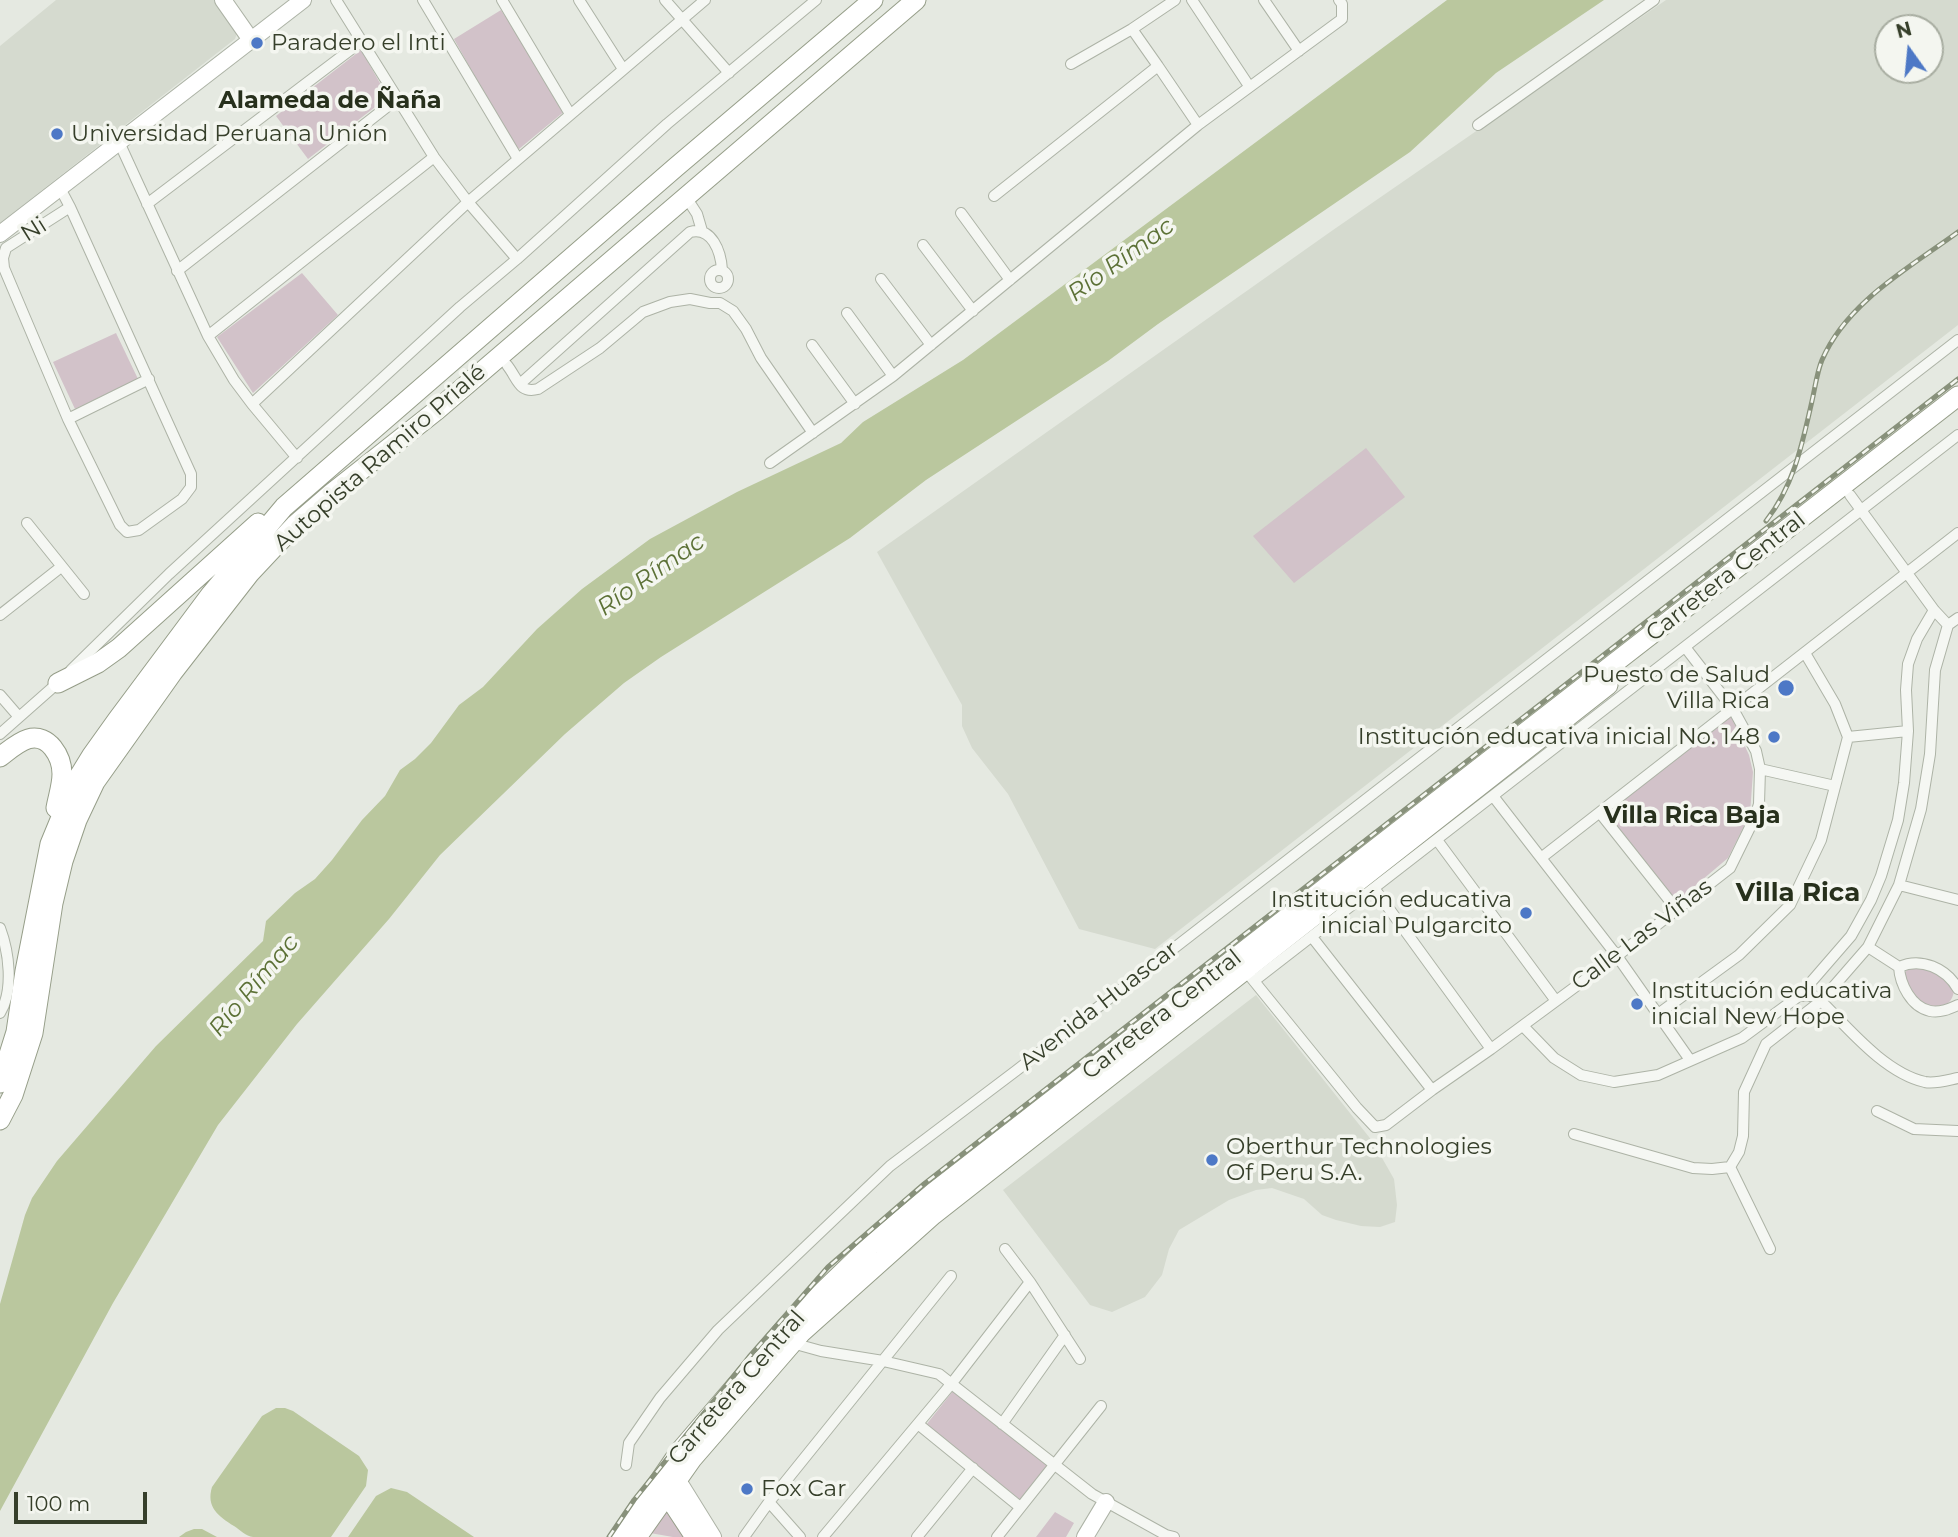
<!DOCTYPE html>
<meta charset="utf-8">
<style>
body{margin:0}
#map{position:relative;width:1958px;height:1537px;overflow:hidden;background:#e5e9e1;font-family:Montserrat,sans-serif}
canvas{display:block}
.north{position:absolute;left:1874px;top:14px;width:70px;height:70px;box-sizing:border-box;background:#f4f6f0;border:2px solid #a8ada1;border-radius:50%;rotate:345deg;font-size:19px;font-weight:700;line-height:28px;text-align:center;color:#363f2a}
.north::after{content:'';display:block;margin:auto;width:24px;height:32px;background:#4d78c6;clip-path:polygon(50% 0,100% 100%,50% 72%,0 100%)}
.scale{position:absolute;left:14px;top:1492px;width:133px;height:32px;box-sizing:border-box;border:4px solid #363f2a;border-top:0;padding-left:9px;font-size:21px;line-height:24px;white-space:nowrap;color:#363f2a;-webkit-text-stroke:5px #f4f6f0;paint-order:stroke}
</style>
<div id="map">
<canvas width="1958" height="1537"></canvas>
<div class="north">N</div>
<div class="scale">100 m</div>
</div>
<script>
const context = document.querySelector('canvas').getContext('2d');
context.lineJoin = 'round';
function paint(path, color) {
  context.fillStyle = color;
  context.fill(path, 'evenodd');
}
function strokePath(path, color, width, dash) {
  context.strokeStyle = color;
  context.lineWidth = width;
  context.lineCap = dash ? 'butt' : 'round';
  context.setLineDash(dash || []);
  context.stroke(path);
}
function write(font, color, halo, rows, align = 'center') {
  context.font = font + ' Montserrat,sans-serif';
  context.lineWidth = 7;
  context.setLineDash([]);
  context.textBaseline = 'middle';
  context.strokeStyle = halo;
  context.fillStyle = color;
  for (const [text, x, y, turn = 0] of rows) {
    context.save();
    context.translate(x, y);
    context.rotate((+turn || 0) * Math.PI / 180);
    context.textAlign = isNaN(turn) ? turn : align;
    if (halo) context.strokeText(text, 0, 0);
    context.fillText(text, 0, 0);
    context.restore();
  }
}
const built = new Path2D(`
 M56,0H216L238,30L235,39L0,223V46Z
 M1666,0H1958V325L1155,949L1079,929L1008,794L972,748L962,726V705L877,552L1333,230ZM1888,28H1930V70H1888Z
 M1256,995L1373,1142L1394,1179L1397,1205L1395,1222L1380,1227L1361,1226L1336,1220L1322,1215L1304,1199L1272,1188L1256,1190L1229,1200L1179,1230L1169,1249L1162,1275L1145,1297L1112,1312L1090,1305L1003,1190Z`);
const green = new Path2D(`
 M501,10L566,110L519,149L508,136L454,39Z
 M361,50L388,97L308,159L276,116Z
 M302,273L338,315L253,393L217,337Z
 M116,333L138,379L75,409L53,362Z
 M1366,448L1405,497L1294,583L1253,536Z
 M1730,714L1749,755L1753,772L1750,814L1728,858L1676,902L1605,813Z
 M1913,965L1942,975L1954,990C1953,1003 1943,1010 1929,1007C1923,1005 1915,997 1910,993L1904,973Z
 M953,1391L1049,1467L1022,1501L926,1425Z
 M668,1506L689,1537H673L650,1533Z
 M1055,1512L1074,1523L1066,1537H1036Z`);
const water = new Path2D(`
 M1447,0H1604L1496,73L1410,152L1158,324L1108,361L926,480L850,538L661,657L624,683L565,734L440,855L389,919L297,1024L218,1125L113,1303L0,1511V1304L25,1215L32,1198L57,1161L156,1046L263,941L266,921L295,893L315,879L332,860L362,820L385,796L400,770L415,759L431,743L459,705L483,687L537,629L582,589L650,539L737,492L841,443L863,422L963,360Z
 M276,1408H285L293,1411L359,1456L368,1470L366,1486L331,1537C306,1537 278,1537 253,1537C246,1536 240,1530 234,1526C218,1516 206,1507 212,1487L262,1416Z
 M391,1488L407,1492L474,1537H348L376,1496Z
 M194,1529H202L217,1537H179L186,1532Z`);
const street = new Path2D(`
 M336,0L434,157L468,202L517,259
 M423,0L518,159
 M502,0L570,114
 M579,0L623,69
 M665,0L729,73
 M1192,0L1249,86
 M1264,0L1299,51
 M1071,64L1132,29L1175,0
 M1158,66L1198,125
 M1478,125L1654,0
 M119,142L208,336L234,380L252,404L297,458
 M60,188L70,207L191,474V487L182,499L139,530L127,532L120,525L68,419L4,268L3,258L6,248L70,207
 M994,196L1158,66L1132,29
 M686,197L697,214L702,231
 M147,204L362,41
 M961,213L1010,280
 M923,245L973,311
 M710 279a9 9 0 1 1 18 0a9 9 0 1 1-18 0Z
 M177,271L397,99
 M881,279L931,345
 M847,313L893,376
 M208,336L434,157
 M812,345L855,404
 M507,365C518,379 519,394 538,389L600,348L643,312L670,302L690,299L710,303H720L733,311L746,329L761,358L813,433
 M520,384L690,232C712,226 721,252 722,270
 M252,404L468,202L705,0
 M68,419L149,379
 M770,463L893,376L1198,125L1342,19V4L1339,0
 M1850,495L1934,610L1948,625
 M27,523L84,594
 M0,615L61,567
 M71,670L169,574L460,307L517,259L667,124L816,0
 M0,695L19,717
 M0,734L60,681
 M1848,737L1908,731
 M1760,769L1835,786
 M1493,796L1617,956L1690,1060
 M1600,813L1677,910
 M1437,840L1556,1001
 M1541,858L1958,533
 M1899,885L1958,900
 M1374,888L1491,1049
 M0,928C9,952 14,990 0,1013
 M1312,937L1432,1090
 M1868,947L1899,967
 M1899,967C1900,984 1911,1007 1930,1011C1940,1013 1949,1009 1958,1005
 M1899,967C1921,957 1946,968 1958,989
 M1245,970L1357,1108L1375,1127L1386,1125L1432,1090L1491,1049L1617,956L1730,868L1755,817L1759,804L1760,769L1756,751L1733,709L1685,647
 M1254,981L1958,435
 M1799,996H1814L1821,1001C1849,1029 1885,1073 1925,1082C1935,1084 1948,1080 1958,1078
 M1658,1014L1739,955L1790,905L1821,840L1848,737L1835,704L1805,653
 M1523,1026L1554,1058L1581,1075L1614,1082L1658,1075L1742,1038L1799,996L1851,936L1871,900L1881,876L1898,820L1904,783L1908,731L1906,690L1908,664L1917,639L1934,610
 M1877,1111L1914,1129L1958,1131
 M1574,1134L1693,1168L1712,1169L1730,1167
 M1730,1167L1739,1152L1743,1136L1744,1092L1766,1044L1821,1001L1868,947L1899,885L1921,809L1930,754L1935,670L1948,625L1958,618
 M1730,1167L1770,1249
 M1005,1249L1030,1282L1080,1359
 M792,1343L821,1351L883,1361L939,1374L1092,1494L1166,1535L1174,1537
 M918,1424L1020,1507
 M1002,1424L1065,1335
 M626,1465L629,1443L660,1398L718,1330L890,1166L1017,1070L1958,340
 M769,1502L800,1537
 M744,1537L769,1502L951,1276
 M823,1537L952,1383L1030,1282
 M917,1537L973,1468
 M997,1537L1101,1406`);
const secondary = new Path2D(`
 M223,0L251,40
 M0,234L303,0
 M677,1479L713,1537
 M1085,1537L1106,1502`);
const highway = new Path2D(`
 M58,683L98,663L119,648L258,523
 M0,757C8,751 18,742 28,739C49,733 62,757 62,774C62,785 58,797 56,808
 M0,1083L16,1032L25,971L50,844L76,781L92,755L117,720L211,594L284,507L676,167L873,0
 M0,1120L13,1095L33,1033L53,903L63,861L77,820L95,782L173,672L250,573L295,525L332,493L437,410L916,0
 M669,1491L674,1505L695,1537
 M621,1537L680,1451L786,1327L871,1245L934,1192L1958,396
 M637,1537L692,1459L801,1333L933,1215L1608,685`);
const rail = new Path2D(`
 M1766,521C1794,485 1802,445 1812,401C1815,388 1817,372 1822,360C1847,302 1909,268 1958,232
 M609,1537L634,1500L749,1357L828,1267L924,1184L1958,379`);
const markers = [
 [257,43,7,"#4d78c6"],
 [57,134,7,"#4d78c6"],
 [1786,688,9,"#4d78c6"],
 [1774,737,7,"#4d78c6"],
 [1526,913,7,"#4d78c6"],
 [1637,1004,7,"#4d78c6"],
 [1212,1160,7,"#4d78c6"],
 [747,1489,7,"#4d78c6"]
];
const poiNames = [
 ["Paradero el Inti",271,43],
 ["Universidad Peruana Unión",71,134],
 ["Puesto de Salud",1770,675,"right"],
 ["Villa Rica",1770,701,"right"],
 ["Institución educativa inicial No. 148",1760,737,"right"],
 ["Institución educativa",1512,900,"right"],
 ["inicial Pulgarcito",1512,926,"right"],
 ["Institución educativa",1651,991],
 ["inicial New Hope",1651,1017],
 ["Oberthur Technologies",1226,1147],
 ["Of Peru S.A.",1226,1173],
 ["Fox Car",761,1489]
];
const streetNames = [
 ["Ni",34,230,-32],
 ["Autopista Ramiro Prialé",380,458,-41],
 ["Carretera Central",1726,577,-38],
 ["Calle Las Viñas",1642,935,-37],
 ["Avenida Huascar",1099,1006,-38],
 ["Carretera Central",1162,1015,-38],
 ["Carretera Central",737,1388,-49]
];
const neighbourhoodNames = [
 ["Alameda de Ñaña",330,101],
 ["Villa Rica Baja",1692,816]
];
const waterNames = [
 ["Río Rímac",1121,260,-36],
 ["Río Rímac",651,575,-35],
 ["Río Rímac",254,986,-50]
];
const quarterNames = [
 ["Villa Rica",1798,893]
];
paint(built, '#d5dacf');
paint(green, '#d2c2c9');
paint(water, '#bac79e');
strokePath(street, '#adb3a6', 12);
strokePath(secondary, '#adb3a6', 18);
strokePath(highway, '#969e89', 21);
strokePath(street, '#f5f7f3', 10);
strokePath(secondary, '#fff', 16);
strokePath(highway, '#fff', 19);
strokePath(rail, '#88917b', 5);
strokePath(rail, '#f4f6f0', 2.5, [8]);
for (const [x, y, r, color] of markers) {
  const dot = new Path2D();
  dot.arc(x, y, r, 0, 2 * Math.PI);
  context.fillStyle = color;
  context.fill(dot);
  strokePath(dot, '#f4f6f0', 2.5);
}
write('23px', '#363f2a', '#f4f6f0', poiNames, 'left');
write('23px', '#363f2a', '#f4f6f0', streetNames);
write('bold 24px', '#27301c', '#f4f6f0', neighbourhoodNames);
write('italic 24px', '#5c7136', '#f4f6f0', waterNames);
write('bold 26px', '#27301c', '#f4f6f0', quarterNames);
</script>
